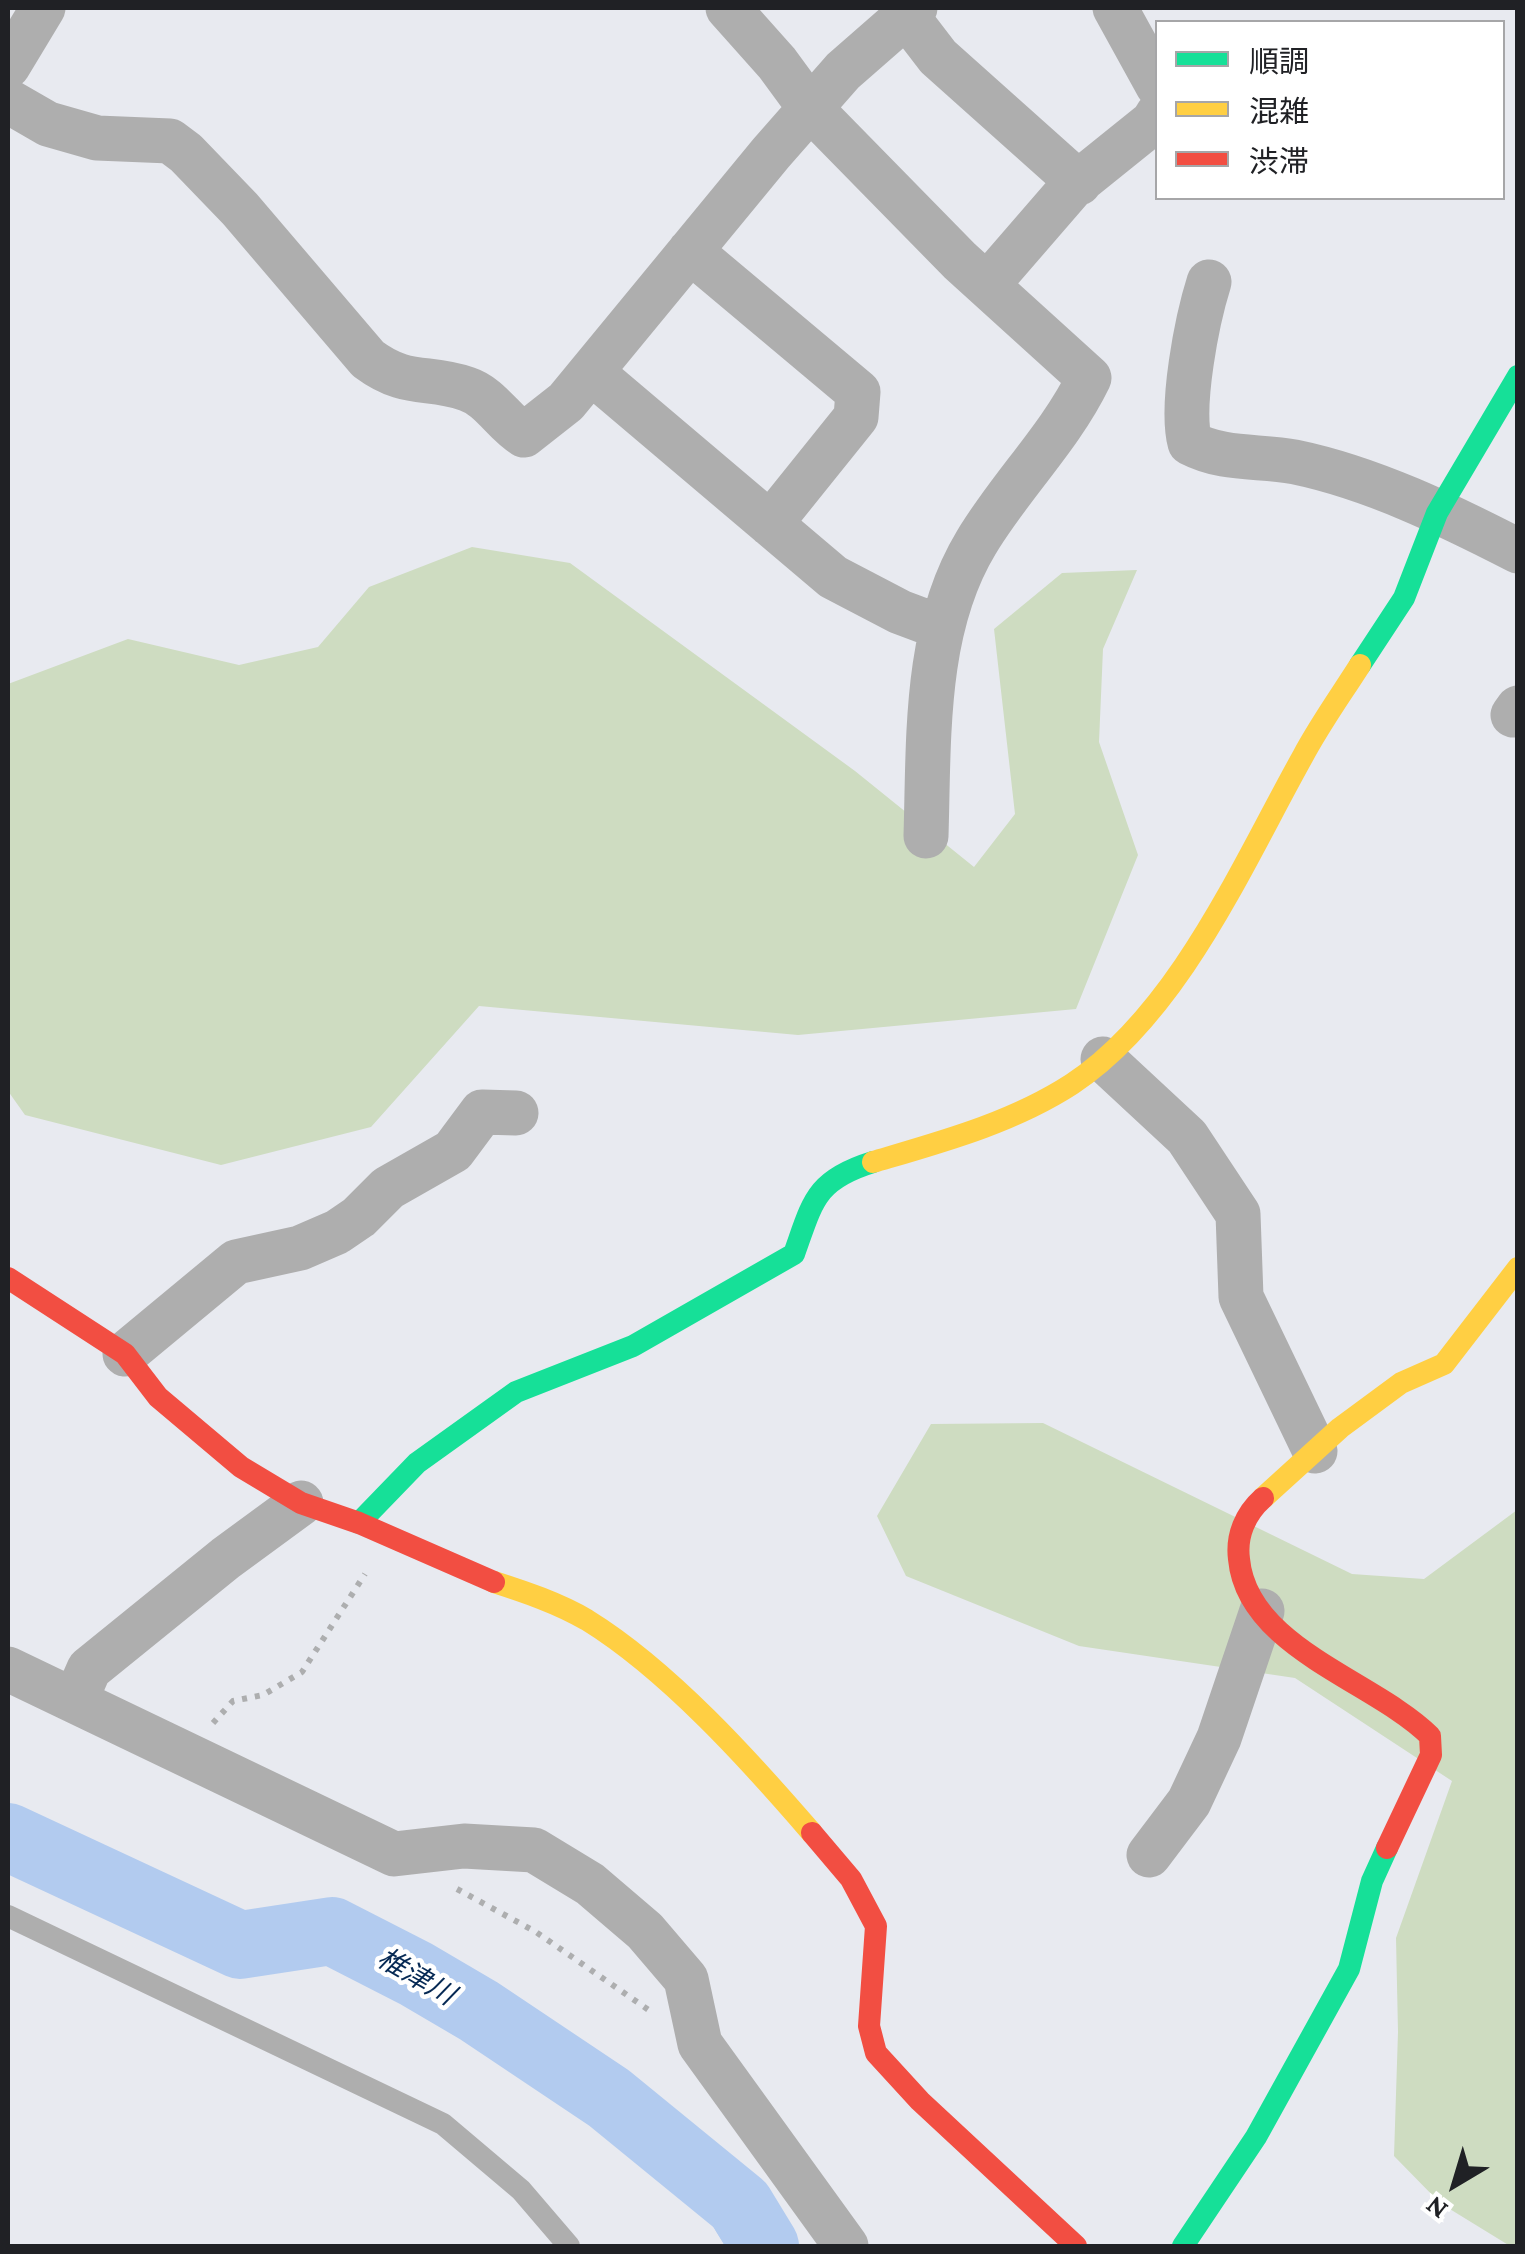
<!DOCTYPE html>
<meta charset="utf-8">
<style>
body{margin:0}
#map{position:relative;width:1525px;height:2254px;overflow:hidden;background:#e8eaf0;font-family:"Crimson Pro","Noto Sans JP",serif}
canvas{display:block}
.frame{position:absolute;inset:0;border:10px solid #202125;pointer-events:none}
.legend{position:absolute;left:1155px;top:20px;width:350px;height:180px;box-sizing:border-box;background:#fff;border:2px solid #a6a6a8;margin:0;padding:12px 18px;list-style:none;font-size:30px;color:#202125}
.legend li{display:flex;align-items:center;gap:20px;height:50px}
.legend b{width:50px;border:2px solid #a6a6a8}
.north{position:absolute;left:1405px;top:2134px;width:100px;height:100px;-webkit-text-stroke:8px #fff;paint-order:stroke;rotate:218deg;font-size:28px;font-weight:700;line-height:40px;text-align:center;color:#202125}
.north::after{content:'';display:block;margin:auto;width:35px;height:45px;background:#202125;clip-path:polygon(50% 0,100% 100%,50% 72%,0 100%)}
</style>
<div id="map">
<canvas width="1525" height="2254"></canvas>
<div class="frame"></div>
<ul class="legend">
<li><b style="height:12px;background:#16e098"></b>順調</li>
<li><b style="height:12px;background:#ffcf43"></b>混雑</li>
<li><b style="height:12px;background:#f24e42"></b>渋滞</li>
</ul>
<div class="north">N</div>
</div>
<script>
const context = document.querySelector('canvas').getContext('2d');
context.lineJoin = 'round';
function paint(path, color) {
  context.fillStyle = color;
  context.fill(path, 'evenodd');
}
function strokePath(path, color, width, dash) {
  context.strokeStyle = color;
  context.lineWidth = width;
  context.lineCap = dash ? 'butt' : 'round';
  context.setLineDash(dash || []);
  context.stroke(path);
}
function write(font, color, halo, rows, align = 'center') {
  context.font = font + ' "Crimson Pro","Noto Sans JP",serif';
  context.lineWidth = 9;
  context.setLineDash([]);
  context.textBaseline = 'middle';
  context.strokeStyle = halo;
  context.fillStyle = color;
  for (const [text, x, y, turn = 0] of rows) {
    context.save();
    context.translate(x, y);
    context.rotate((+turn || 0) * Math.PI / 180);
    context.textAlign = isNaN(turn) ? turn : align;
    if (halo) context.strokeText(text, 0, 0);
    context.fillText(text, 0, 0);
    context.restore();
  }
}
const green = new Path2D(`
 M472,547L570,563L855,771L974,867L1015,814L994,629L1062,573L1137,570L1103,649L1099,742L1138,855L1076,1009L798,1035L479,1006L371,1127L221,1165L25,1115L8,1091V684L128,639L239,665L318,647L369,587Z
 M1043,1423L1352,1574L1424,1579L1517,1510V2246H1510L1440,2203L1394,2156L1398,2032L1396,1938L1452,1781L1295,1678L1079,1646L906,1576L877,1516L931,1424Z`);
const water = new Path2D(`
 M630,2078L666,2104L751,2186L777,2246H725L701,2207L597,2117Z`);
const river = new Path2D(`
 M8,1837L240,1945L332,1931L416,1974L479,2011L609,2098L740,2205L765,2246`);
const path = new Path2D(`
 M213,1723L233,1701L263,1695L302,1672L365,1574
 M457,1889L536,1932L653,2013`);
const lane = new Path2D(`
 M8,1916L443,2124L521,2190L569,2246`);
const street = new Path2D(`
 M728,8L777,63L810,108L960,261L1089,378C1060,438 1010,486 976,543C924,629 929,738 926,836
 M1115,8L1158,86
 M905,14L938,57L1079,183
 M8,66L43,8
 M8,101L48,124L97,138L170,141L186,153L240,209L368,359C407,388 427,375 467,389C491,397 503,422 524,435L566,402L771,153L843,71L915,8
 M690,251L858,392L856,417L770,524
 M1209,282C1197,320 1180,406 1190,443C1225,461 1258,455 1295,462C1372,478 1448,515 1518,551
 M987,285L1071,188L1153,122L1158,114
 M591,372L833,577L900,612L940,627
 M1513,715L1518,708
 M1103,1059L1187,1137L1238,1214L1241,1297L1315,1451
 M125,1354L236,1262L300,1248L337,1232L359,1217L388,1188L453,1151L482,1112L516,1113
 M8,1669L394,1854L464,1846L534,1850L590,1884L645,1931L686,1979L700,2044L846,2246
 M75,1701L89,1669L226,1558L301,1503
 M1149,1855L1189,1802L1219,1738L1262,1611`);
const fast = new Path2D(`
 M1360,665L1404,598L1437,513L1518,376
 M359,1523L417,1463L516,1392L633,1346L794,1254C813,1201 815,1180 873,1162
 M1183,2246L1256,2137L1349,1969L1372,1881L1387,1848`);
const slow = new Path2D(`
 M873,1162C941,1142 1012,1123 1072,1084C1179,1013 1242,865 1303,756C1320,724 1341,695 1360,665
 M1263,1498L1340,1428L1401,1383L1444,1364L1518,1268
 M494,1582C525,1592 558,1603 587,1620C668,1670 750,1761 812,1833`);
const jam = new Path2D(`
 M8,1278L125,1354L158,1397L241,1467L301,1503L359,1523L494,1582
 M1263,1498C1245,1514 1236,1536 1239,1559C1247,1648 1375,1681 1430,1736L1431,1755L1387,1848
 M812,1833L851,1879L876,1926L869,2026L876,2053L920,2101L1076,2246`);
const waterNames = [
 ["椎津川",416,1977,30]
];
paint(green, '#cedcc1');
paint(water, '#b2cbef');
strokePath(river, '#b2cbef', 68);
strokePath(path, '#adaeaf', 6, [5, 8]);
strokePath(lane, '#aeaeae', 22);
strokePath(street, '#aeaeae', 45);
strokePath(fast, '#16e098', 22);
strokePath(slow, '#ffcf43', 22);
strokePath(jam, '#f24e42', 22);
write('italic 28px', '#062954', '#fff', waterNames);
</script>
